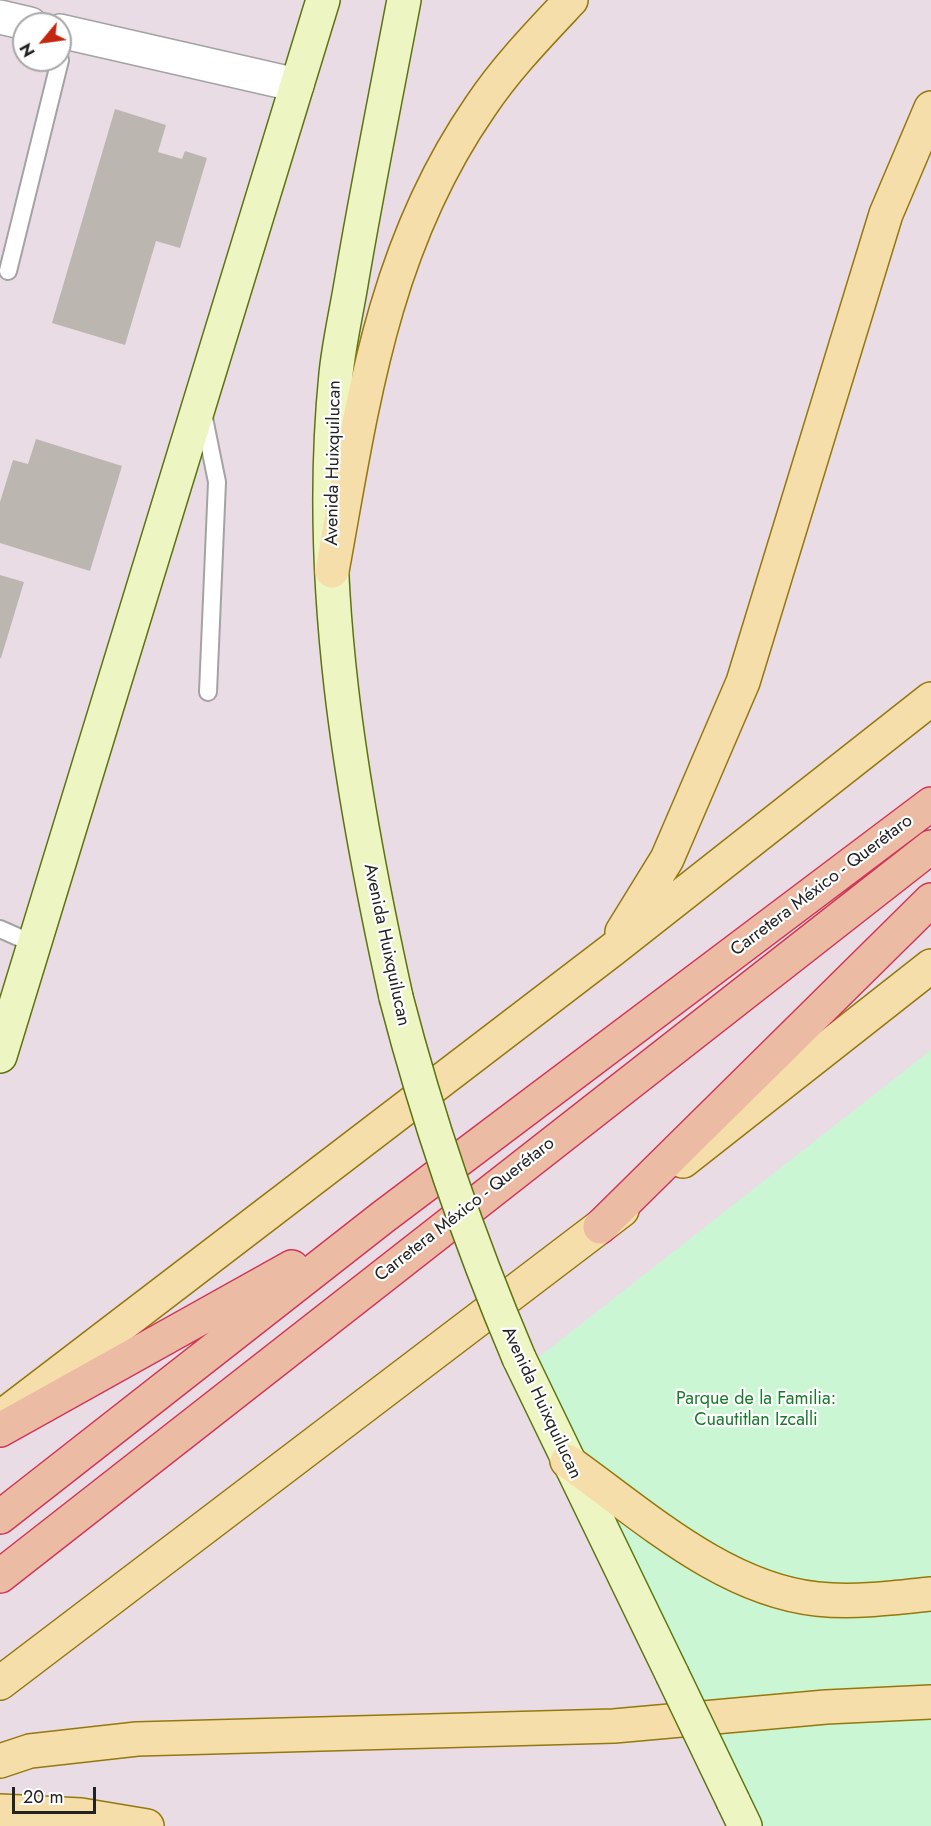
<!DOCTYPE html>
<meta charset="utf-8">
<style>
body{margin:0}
#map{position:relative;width:931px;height:1826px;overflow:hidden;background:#f1f0ea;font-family:Jost,sans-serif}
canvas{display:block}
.north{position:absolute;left:12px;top:12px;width:60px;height:60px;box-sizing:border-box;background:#fff;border:2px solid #a7a7a7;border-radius:50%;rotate:241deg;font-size:16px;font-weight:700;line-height:24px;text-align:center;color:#222}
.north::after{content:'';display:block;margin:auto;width:21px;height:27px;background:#c42610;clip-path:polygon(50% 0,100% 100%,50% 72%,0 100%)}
.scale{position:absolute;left:12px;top:1787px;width:84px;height:27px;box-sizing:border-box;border:3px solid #222;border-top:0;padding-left:8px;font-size:18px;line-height:21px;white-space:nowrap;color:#222;-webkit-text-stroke:4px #fff;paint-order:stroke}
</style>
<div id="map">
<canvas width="931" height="1826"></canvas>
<div class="north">N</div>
<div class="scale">20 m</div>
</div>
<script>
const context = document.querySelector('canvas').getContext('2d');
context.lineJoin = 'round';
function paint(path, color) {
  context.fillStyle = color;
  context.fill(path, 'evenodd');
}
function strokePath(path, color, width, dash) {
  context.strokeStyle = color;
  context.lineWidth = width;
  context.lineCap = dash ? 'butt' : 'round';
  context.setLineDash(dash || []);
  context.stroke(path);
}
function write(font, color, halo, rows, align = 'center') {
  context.font = font + ' Jost,sans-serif';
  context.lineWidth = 4.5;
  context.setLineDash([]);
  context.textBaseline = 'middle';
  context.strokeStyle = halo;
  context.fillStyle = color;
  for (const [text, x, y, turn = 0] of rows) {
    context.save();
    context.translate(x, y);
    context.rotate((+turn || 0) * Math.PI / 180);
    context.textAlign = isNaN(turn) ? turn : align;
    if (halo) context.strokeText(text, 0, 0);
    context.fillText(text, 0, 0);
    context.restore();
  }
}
const industrial = new Path2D(`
 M0,0H931V1826H0ZM24,24H60V60H24Z`);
const park = new Path2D(`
 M931,1050V1826H751L539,1357Z`);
const building = new Path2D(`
 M115,109L166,125L158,152L182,159L185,151L207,158L180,248L156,241L125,345L52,323Z
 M36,439L122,466L90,571L0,543V502L13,460L28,464Z
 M0,575L24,582L1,658H0Z`);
const service = new Path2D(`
 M8,271L60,60
 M203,413L217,482L208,692
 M0,929L34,944`);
const tertiary = new Path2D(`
 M0,17L30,24
 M60,31L297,85`);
const secondary = new Path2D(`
 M396,997C351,793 315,583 336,374C339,344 346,314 351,284C367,189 386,95 404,0
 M0,1056L323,0
 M519,1358L672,1674
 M733,1801L745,1826`);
const primary = new Path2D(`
 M332,571C362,406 382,249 480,107C506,68 539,34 571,0
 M622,932L667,859L743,682L886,214L931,108
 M683,1161L931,966
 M0,1418L612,950L931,699
 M567,1461C642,1514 723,1589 817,1599C855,1603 893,1598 931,1594
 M0,1683L622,1210
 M0,1761L30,1751L137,1739L614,1726L826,1707L931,1702
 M0,1811L81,1815L147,1826`);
const trunk = new Path2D(`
 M600,1227L931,900
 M0,1430L292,1267
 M0,1517L383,1217L931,804
 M0,1576L931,847`);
const secondaryBridge = new Path2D(`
 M396,997C428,1121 469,1240 519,1358
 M672,1674L733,1801`);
const streetNames = [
 ["Avenida Huixquilucan",334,463,-89],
 ["Carretera México - Querétaro",822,886,-37],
 ["Avenida Huixquilucan",386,945,78],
 ["Carretera México - Querétaro",465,1210,-38],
 ["Avenida Huixquilucan",541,1403,65]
];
const parkNames = [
 ["Parque de la Familia:",756,1400],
 ["Cuautitlan Izcalli",756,1421]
];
paint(industrial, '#eadce5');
paint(park, '#cbf6d4');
paint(building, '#bbb6af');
strokePath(service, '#a3a3a3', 20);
strokePath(tertiary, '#a3a3a3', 36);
strokePath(secondary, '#5c740e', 36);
strokePath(primary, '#94780c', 36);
strokePath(trunk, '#cf3758', 36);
strokePath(service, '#fff', 16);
strokePath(tertiary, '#fff', 33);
strokePath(secondary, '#edf6c3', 33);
strokePath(primary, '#f6deaa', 33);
strokePath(trunk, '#ecbba4', 33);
strokePath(secondaryBridge, '#5c740e', 36, []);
strokePath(secondaryBridge, '#edf6c3', 33);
write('18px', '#222', '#fff', streetNames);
write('18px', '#157b2a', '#fff', parkNames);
</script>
